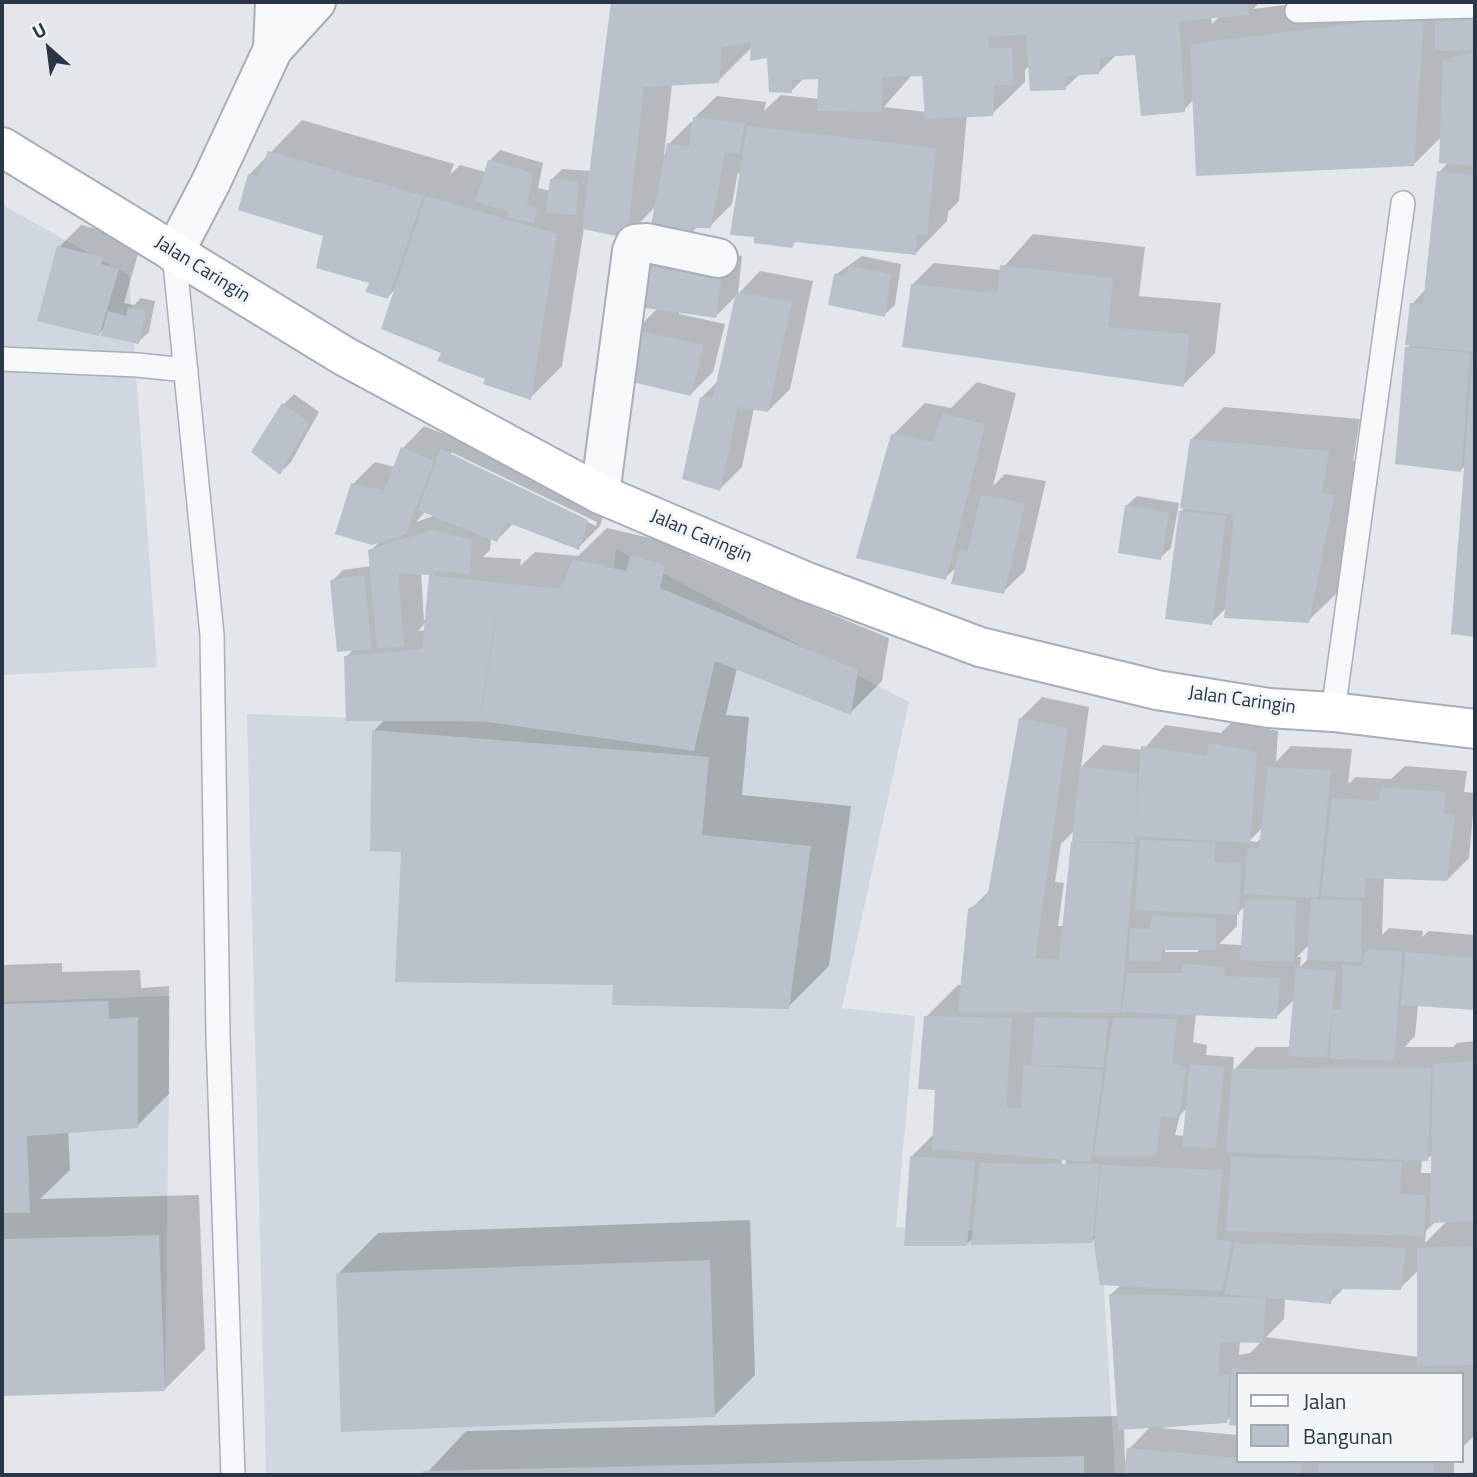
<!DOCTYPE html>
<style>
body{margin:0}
#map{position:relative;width:1477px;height:1477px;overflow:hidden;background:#e3e7ec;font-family:"Titillium Web",sans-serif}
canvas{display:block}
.frame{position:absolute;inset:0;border:4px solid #2a3645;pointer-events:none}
.legend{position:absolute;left:1236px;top:1372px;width:228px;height:91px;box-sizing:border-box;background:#f3f6f9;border:2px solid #a3a9b1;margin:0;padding:9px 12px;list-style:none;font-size:21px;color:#2a3645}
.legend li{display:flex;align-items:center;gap:14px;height:35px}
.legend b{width:35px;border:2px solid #a3a9b1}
.north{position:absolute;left:14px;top:14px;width:70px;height:70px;-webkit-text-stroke:5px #f3f6f9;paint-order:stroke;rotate:332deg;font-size:19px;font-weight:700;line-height:28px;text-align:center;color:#2a3645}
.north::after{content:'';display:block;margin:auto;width:24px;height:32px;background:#2a3645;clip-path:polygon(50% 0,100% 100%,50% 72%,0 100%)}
</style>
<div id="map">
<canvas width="1477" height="1477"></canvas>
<div class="frame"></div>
<ul class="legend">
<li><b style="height:9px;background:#fff"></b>Jalan</li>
<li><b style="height:19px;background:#bac1ca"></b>Bangunan</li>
</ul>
<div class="north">U</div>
</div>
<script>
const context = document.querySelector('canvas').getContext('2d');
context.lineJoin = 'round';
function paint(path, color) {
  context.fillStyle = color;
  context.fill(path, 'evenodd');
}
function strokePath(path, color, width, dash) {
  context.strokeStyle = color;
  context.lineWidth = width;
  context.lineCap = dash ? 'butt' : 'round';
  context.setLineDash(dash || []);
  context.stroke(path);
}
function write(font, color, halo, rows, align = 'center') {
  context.font = font + ' "Titillium Web",sans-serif';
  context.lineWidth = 6;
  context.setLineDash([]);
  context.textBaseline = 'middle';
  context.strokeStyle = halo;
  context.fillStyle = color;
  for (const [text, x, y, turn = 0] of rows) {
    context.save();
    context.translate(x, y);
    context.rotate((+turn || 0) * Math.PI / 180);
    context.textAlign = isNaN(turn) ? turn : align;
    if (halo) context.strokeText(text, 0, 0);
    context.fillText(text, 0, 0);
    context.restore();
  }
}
const built = new Path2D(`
 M2,205L129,275L157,667L2,675Z
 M616,549L909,702L842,1008L915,1016L896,1227L1101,1237L1115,1475H266L247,714L598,726Z
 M170,996L165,1387L2,1395V1002Z`);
const shadow = new Path2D(`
 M612,2H836L838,58H842L839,2H1260L1253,9L1310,2H1475V635L1453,633L1466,465L1461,470L1407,348L1411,344L1412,304L1426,289L1439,172L1449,162L1442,136L1413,165L1194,99L1184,110L1137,53L1117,54L1099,72L1080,74L1065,88L1030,65L1025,70V82L992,114L967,115L959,201L948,212L947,221L916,253L796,241L791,246L738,172L732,204L710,226H698L689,235L656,206L627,236L584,228L562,366L530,398L487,378L443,352L397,287L388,297L325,235L249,175L302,120L454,164L450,175L460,165L486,172L489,161L500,150L543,163L538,188L550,191L551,180L562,169L591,171ZM1211,16H1220L1212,24ZM752,47L769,54L791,91L804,78L819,77V99L781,95L764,111L766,102L717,96L695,117L694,122H691L669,144L667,155H664L672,84L718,81ZM924,74L926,112L884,107L912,75Z
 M81,225L124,236L140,247L124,303L134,305L141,298L155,301L149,332L138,342L105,327L99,334L59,247Z
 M1033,234L1145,247L1139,296L1221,303L1215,353L1183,385L912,285L934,263L1001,270Z
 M662,244L742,256L738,294L760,271L813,281L790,389L768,411L754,408L742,467L720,489L702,397L719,380L738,294L716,316L679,311V314L725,324L713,372L691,394L635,331L658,308L640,266Z
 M862,256L901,264L895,305L884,315L835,275Z
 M977,382L1016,393L993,486L1005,474L1046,481L1025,571L1003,592L958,566L945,578L893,435L925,403L951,408Z
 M294,394L319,412L291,462L280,473L253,452L284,404Z
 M1224,407L1360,419L1353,461L1365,464L1341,589L1308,621L1226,608L1211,623L1179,513L1185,507L1192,439Z
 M424,426L454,438L464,428L609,498L600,526L578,548L514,523L497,540L491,538L490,550L483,557L521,559L520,566L535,552L578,556L607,528L650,538L664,525L696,534L691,556L889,638L882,681L850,713L737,668L726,715L749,717L742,795L851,806L829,966L788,1007L614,983L403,851L374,731L385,719L346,657L354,649L332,581L343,570L371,566L370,551L380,541L353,484L375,462L395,467L403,448ZM451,452L597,522L596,526L451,456ZM426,511L436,515L416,522ZM421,573H431L427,620H424ZM426,622V630L418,631Z
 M1137,496L1179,503L1171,548L1160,558L1126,506Z
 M1042,697L1089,707L1081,767L1103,745L1143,750L1165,725L1221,733L1232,722L1278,731L1276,762L1291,746L1352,749L1348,784L1356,777L1391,779L1405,766L1467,771L1464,792L1475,793L1469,858L1447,880L1384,877L1382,935L1389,928L1423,931L1422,937L1429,931L1475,935V1008L1418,1005L1415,1036L1405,1047H1453L1457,1043L1475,1041V1435L1461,1449V1374H1237V1424L1231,1423V1416L1226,1421L1161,1428L1237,1435V1461H1454V1474L1475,1472V1475H425L466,1431L1118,1416L1111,1294L1121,1285L1097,1236L1091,1242L974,1237L966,1245L911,1157L933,1135L937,1089L926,1017L958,985H963L970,910L990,890L1020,719ZM1263,827L1262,837L1257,842L1249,841ZM1074,831L1064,926H1058L1064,883L1055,882L1061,844ZM1245,906L1242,945L1219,944L1237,926V914ZM1310,944L1309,958L1300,967L1301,957H1297ZM1165,948H1201L1197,952H1165ZM1295,999L1291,1047H1256L1233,1071L1234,1057L1206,1055L1207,1045L1193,1042L1196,1014L1276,1017ZM1188,1107L1185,1136L1175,1135L1180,1115ZM1433,1154V1173H1421L1422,1159H1427ZM1062,1155H1066L1064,1223H1060ZM1436,1221H1447L1425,1243L1426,1231ZM1419,1270V1357L1266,1337L1284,1319L1285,1298L1330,1302L1345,1287L1400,1288ZM1240,1341H1262L1250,1353L1239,1355ZM1151,1426L1129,1449L1125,1463L1124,1428Z
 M62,963V972L140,970L141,988L169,986V1094L137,1126L68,1131L70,1170L40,1199L199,1195L205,1349L164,1390L2,1394V965Z
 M750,1220L755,1375L714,1416L338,1274L378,1233Z`);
const building = new Path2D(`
 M611,2H1248L1249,15L1179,21L1185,112L1141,116L1135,55L1100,57L1099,74L1066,76V90L1030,91L1026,34L988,37L989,48H1012L1013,85H995L993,116L925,119L922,76L883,77L881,112L817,111L818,79L792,80V93L769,92L767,58L750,61L751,42L722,47L719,83L644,87L627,238L582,229Z
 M1435,9H1475V50L1435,51Z
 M1424,15L1414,166L1196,176L1190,44Z
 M1472,53L1475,54V166L1439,163L1443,60Z
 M693,117L745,123L739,154L725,152L711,228H691L689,237L650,230L667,143L689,147Z
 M747,126L936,148L927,235L917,234L916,255L795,242L792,248L754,243V237L730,235Z
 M268,151L423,196L388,299L365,292L369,283L316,268L323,236L238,210L248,174L258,177Z
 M488,160L533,173L527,205L537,208L534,223L506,217L507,210L475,202Z
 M1437,171L1475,175V352L1405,345L1410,303L1423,304Z
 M550,179L579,181L576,215L546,213Z
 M426,196L557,234L531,400L483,384L485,379L437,361L441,353L381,329Z
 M57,246L103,257L101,264L119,269L99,336L37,321Z
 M639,265L721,278L716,318L632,306Z
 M1000,265L1113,278L1108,327L1189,334L1184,387L902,347L911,284L997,293Z
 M849,266L891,274L885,317L828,305L834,274L846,276Z
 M736,292L792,302L768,412L738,407L720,491L682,479L700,397L713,398Z
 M128,308L146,311L139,344L101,336L108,311L126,316Z
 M633,330L704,345L691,396L624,380Z
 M1405,347L1470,353L1461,472L1395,464Z
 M1473,353H1475V637L1451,634Z
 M282,403L309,423L280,475L251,452Z
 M943,413L985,425L946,580L856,558L891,434L932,442Z
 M1190,439L1329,451L1322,493L1334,495L1309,623L1224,618L1234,515L1180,508Z
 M401,447L434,461L406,534L372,545L335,534L351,483L384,491Z
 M441,449L588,520L579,550L506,522L497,542L418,510Z
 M981,495L1025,503L1004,594L951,584L960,549L968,551Z
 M1125,505L1169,513L1161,560L1118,553Z
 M1179,511L1226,516L1212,625L1165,619Z
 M432,530L472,540L469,574L434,571L433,576L561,589L573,559L626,571L630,556L665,565L660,588L858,670L851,715L715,661L694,751L481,721H346L344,656L422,649L429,575L398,573L404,647L377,648L368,550ZM495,619H496L482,710H481Z
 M364,575L372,649L337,652L330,580Z
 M1019,718L1068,728L1035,958L1059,960L1071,842L1136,844L1120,1013L958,1012L968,909L987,898Z
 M372,730L709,757L702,835L811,846L789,1009L612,1005L613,985L395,982L401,852L370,851Z
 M1209,743L1257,752L1250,843L1135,836V842L1072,841L1080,766L1137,774L1136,823L1141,746L1207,756Z
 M1268,767L1331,770L1318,898L1244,894L1248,848L1259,849Z
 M1381,787L1446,792L1443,813L1455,815L1447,881L1366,878L1364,898L1321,896L1332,798L1379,801Z
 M1140,840L1215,842L1214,862L1241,863L1239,915L1135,910Z
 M1311,899L1362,901L1361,962L1307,960Z
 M1244,900H1296L1294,962L1240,960Z
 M1152,916L1216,918V950H1162L1161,962L1129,961L1130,928L1149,929Z
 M1366,949L1402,952L1394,1060L1330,1059L1332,1010L1341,1009L1343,965L1362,966Z
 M1406,952L1475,958V1010L1401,1005Z
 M1183,964L1225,967L1224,976L1280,978L1277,1019L1122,1012L1127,973H1182Z
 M1296,968L1336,971L1327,1058L1288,1056Z
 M108,1001L109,1019L138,1017V1128L27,1136L30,1213H2V1004Z
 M924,1016L1012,1018L1006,1107L1021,1108L1023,1065L1103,1070L1091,1162L932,1149L935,1090L918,1089Z
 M1035,1017L1108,1019L1103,1067L1031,1065Z
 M1113,1018L1177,1019L1172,1064L1186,1067L1179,1118L1161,1116L1156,1156H1094Z
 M1475,1061V1221L1430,1223L1433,1064Z
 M1190,1064L1224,1067L1216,1149L1182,1146Z
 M1339,1068H1431L1428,1161L1226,1152L1232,1069Z
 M910,1156L975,1161L967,1246H904Z
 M1231,1157L1402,1162L1400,1194L1426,1195L1424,1236L1226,1231Z
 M980,1163L1100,1164L1092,1243L971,1245Z
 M1101,1165L1222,1170L1216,1240L1232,1241L1222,1291L1100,1285L1094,1244Z
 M159,1235L165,1391L2,1396V1239Z
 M1235,1243L1406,1248L1401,1290L1333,1289L1331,1304L1225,1294Z
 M1475,1246V1365L1417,1366V1248Z
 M710,1260L715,1417L341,1432L336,1273Z
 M1109,1294L1266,1298L1263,1343L1220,1342L1218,1376L1229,1374L1227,1423L1118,1430Z
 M1232,1368L1261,1372L1237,1374V1426L1229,1425Z
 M1127,1448L1237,1458V1461L1302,1464L1300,1475H1124Z
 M1084,1456V1475H423V1471Z
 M1318,1461L1434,1462V1475H1318Z`);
const service = new Path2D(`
 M1297,11L1475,6
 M174,253L212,635L218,1036L233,1475
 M2,359L137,365L186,370
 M1333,712L1403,203`);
const minor = new Path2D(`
 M273,49L275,2
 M174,253L211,182L273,49L316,2
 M600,494L632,251L635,244L647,243L718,258`);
const secondary = new Path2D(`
 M2,147L344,356L600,494L807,582L980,647L1157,690L1269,708L1333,712L1475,729`);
const streetNames = [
 ["Jalan Caringin",202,270,32],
 ["Jalan Caringin",701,537,23],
 ["Jalan Caringin",1242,701,8]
];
paint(built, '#d1d7de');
paint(shadow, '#0003');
paint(building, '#bac1ca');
strokePath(service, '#a8aeb7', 26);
strokePath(minor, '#a8aeb7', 42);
strokePath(secondary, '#a8aeb7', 42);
strokePath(service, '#f6f8fa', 23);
strokePath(minor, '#f6f8fa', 38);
strokePath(secondary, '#fff', 38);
write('19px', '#2a3645', '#f3f6f9', streetNames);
</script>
